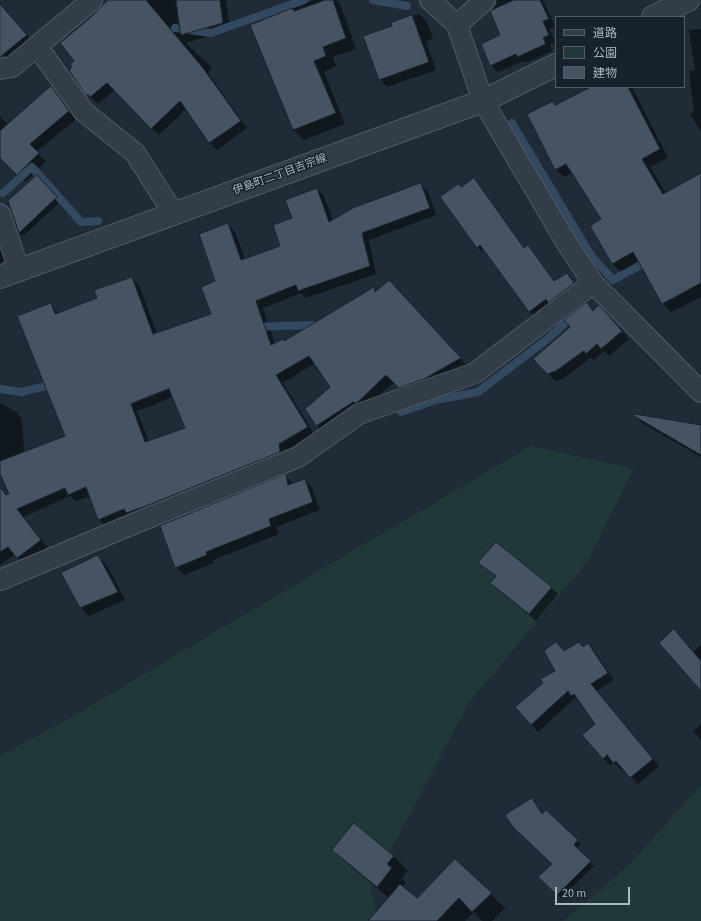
<!DOCTYPE html>
<meta charset="utf-8">
<style>
body{margin:0}
#map{position:relative;width:701px;height:921px;overflow:hidden;background:#1f2c38;font-family:"Source Sans 3","Noto Sans JP",sans-serif}
canvas{display:block}
.legend{position:absolute;left:555px;top:16px;width:130px;height:72px;box-sizing:border-box;background:#18222c;border:1px solid #545e69;margin:0;padding:5px 7px;list-style:none;font-size:12px;color:#adb8c5}
.legend li{display:flex;align-items:center;gap:8px;height:20px}
.legend b{width:20px;border:1px solid #545e69}
.scale{position:absolute;left:555px;top:887px;width:75px;height:18px;box-sizing:border-box;border:2px solid #adb8c5;border-top:0;padding-left:5px;font-size:12px;line-height:14px;white-space:nowrap;color:#adb8c5;-webkit-text-stroke:3px #18222c;paint-order:stroke}
</style>
<div id="map">
<canvas width="701" height="921"></canvas>
<ul class="legend">
<li><b style="height:5px;background:#333d48"></b>道路</li>
<li><b style="height:11px;background:#213839"></b>公園</li>
<li><b style="height:11px;background:#455362"></b>建物</li>
</ul>
<div class="scale">20 m</div>
</div>
<script>
const context = document.querySelector('canvas').getContext('2d');
context.lineJoin = 'round';
function paint(path, color) {
  context.fillStyle = color;
  context.fill(path, 'evenodd');
}
function strokePath(path, color, width, dash) {
  context.strokeStyle = color;
  context.lineWidth = width;
  context.lineCap = dash ? 'butt' : 'round';
  context.setLineDash(dash || []);
  context.stroke(path);
}
function write(font, color, halo, rows, align = 'center') {
  context.font = font + ' "Source Sans 3","Noto Sans JP",sans-serif';
  context.lineWidth = 3;
  context.setLineDash([]);
  context.textBaseline = 'middle';
  context.strokeStyle = halo;
  context.fillStyle = color;
  for (const [text, x, y, turn = 0] of rows) {
    context.save();
    context.translate(x, y);
    context.rotate((+turn || 0) * Math.PI / 180);
    context.textAlign = isNaN(turn) ? turn : align;
    if (halo) context.strokeText(text, 0, 0);
    context.fillText(text, 0, 0);
    context.restore();
  }
}
const green = new Path2D(`
 M531,446L634,469L587,562L470,701L370,889L379,921H0V756L61,723Z
 M701,785V921H564L629,865Z`);
const shadow = new Path2D(`
 M113,0H226L230,30L186,43L212,68L208,73L247,128L217,150L209,142L186,109L159,135L115,90L98,104L96,101L95,102L70,71Z
 M314,0H336L340,4L356,49L333,57L336,66L324,72L345,124L304,140L294,130L251,26Z
 M497,0H543L555,26L549,29L555,42L550,45L552,51L525,63L523,61L498,72L491,65L502,35L491,11L497,4Z
 M0,6L34,43L11,62L0,51Z
 M419,14L427,22L433,39L426,41L436,70L387,87L380,79L393,27L392,23Z
 M701,29V132L690,114L694,112L689,71L695,70L689,30Z
 M51,87L76,119L36,152L46,161L25,182L0,156V116L8,125Z
 M594,87H632L668,158L650,167L666,193L701,174V297L671,312L663,304L639,261L621,272L613,264L602,220L572,173L564,177L555,169L552,102L556,106Z
 M37,176L60,202L23,236L19,232L12,209L6,204Z
 M474,179L525,249L532,250L555,282L567,274L577,287L553,306L550,303L533,315L530,311L484,249L481,251L478,247L461,188Z
 M420,184L428,191L436,215L369,240L376,274L306,298L301,293L263,308L275,344L285,342L374,288L377,292L396,288L467,366L407,394L394,382L365,409L324,432L317,425L331,387L315,363L283,383L314,434L285,452L106,527L99,519L90,496L76,501L70,496L23,517L47,547L25,564L15,554L0,565V502L10,494L0,472V403L15,411L22,419L24,452L66,436L50,305L58,313L98,298L132,278L139,285L157,334L213,315L217,282L228,225L235,232L245,259L281,247L294,219L317,189L324,196L333,221ZM173,397L186,429L149,442L137,411Z
 M0,233L8,259L0,263Z
 M587,303L594,311L606,314L629,339L609,356L604,351L594,360L591,358L589,359L564,378L555,381L548,373L572,327Z
 M635,416L701,427V457L642,423Z
 M285,476L294,484L304,480L312,488L320,510L276,527L279,534L213,560L214,563L184,575L176,567Z
 M98,557L106,564L125,600L89,616L81,608L62,574Z
 M480,563L551,587L558,594L536,621L492,583L496,577Z
 M579,643L584,647L588,644L595,652L614,680L597,691L659,766L638,784L623,768L621,770L614,762L610,766L603,758L596,724L581,702L575,698L538,732L516,707L557,671L564,652Z
 M701,645V690L693,652Z
 M701,724V740L693,731Z
 M532,799L543,814L546,811L581,844L577,849L594,866L561,898L540,877L553,864Z
 M333,850L394,856L408,871L401,878L406,883L403,887L418,900L455,860L505,908L492,921H482L474,912L465,921H369L389,898L348,864Z`);
const stream = new Path2D(`
 M373,0L407,6
 M175,28L211,33L304,0
 M512,123L592,257L613,280L650,260
 M3,193L32,167L81,222L98,221
 M253,327L312,325L321,329
 M0,389L21,392L55,384
 M398,408L401,412L436,400L478,392L550,337L573,315`);
const building = new Path2D(`
 M108,0H146L203,68L241,121L209,143L180,101L151,129L107,83L90,97L88,94L86,96L69,70L72,67L70,64L74,61L60,43L90,18Z
 M176,0H220L223,23L181,35Z
 M325,0H333L346,38L323,47L326,56L314,61L336,113L293,130L250,25L292,8L294,11Z
 M514,0H540L549,19L543,21L549,35L543,38L546,44L517,57L516,54L490,66L481,44L500,35L490,11Z
 M0,4L27,35L0,57Z
 M412,15L429,62L379,80L363,36L392,26L391,23Z
 M51,86L69,111L30,144L39,153L17,175L0,158V131Z
 M591,87H628L660,149L642,159L663,194L701,173V283L662,304L633,252L612,264L590,226L601,219L566,164L555,170L527,114L553,101L555,105Z
 M37,175L57,197L19,233L8,201Z
 M474,178L524,248L528,245L554,281L567,273L574,283L548,303L546,299L529,312L480,245L477,248L440,197L458,184L461,187Z
 M421,183L430,208L362,233L370,266L298,291L296,285L256,301L271,345L283,339L284,341L374,287L375,292L389,280L461,358L424,379L399,388L386,375L358,402L355,403L353,402L316,426L305,409L330,387L309,356L276,375L308,427L279,444L280,452L146,506L126,513L124,509L98,520L86,487L68,495L65,488L17,509L41,540L17,558L8,547L0,552V487L6,495L9,494L0,474V461L65,436L17,316L51,303L55,314L97,298L94,290L132,277L153,334L211,314L201,287L215,281L199,234L228,223L241,260L280,246L273,225L292,218L285,200L317,188L329,222L353,208ZM169,389L185,428L145,442L131,404Z
 M587,302L593,311L599,305L622,331L601,349L597,344L586,354L584,351L582,352L556,371L547,374L533,359L570,327L564,320Z
 M635,414L701,425V455L634,416Z
 M286,474L288,485L305,479L313,502L269,519L271,526L206,552L207,555L175,568L160,526Z
 M496,542L552,587L529,614L490,583L496,576L478,563Z
 M98,555L118,592L80,608L61,573Z
 M674,629L701,661V691L659,643Z
 M556,642L564,651L579,642L583,647L588,643L608,673L591,684L653,759L630,778L616,761L613,763L607,755L603,759L582,735L595,724L574,694L571,696L568,691L531,725L515,707L543,683L540,679L555,671L544,651Z
 M532,798L542,814L546,810L578,840L574,845L591,861L557,895L538,877L552,864L513,827L505,815Z
 M354,823L394,856L387,864L392,868L377,887L332,850Z
 M455,859L492,893L472,912L459,898L437,921H368L400,884L417,898Z`);
const minor = new Path2D(`
 M430,0L457,25L483,101L566,242L593,283L701,392
 M457,25L485,0
 M37,46L84,112L135,153L174,214
 M0,69L12,67L92,0
 M0,214L19,270
 M0,580L133,524L298,457L359,414L475,373L593,283`);
const tertiary = new Path2D(`
 M653,17L688,0
 M0,277L483,101L556,65`);
const streetNames = [
 ["伊島町二丁目吉宗線",280,175,-20]
];
paint(green, '#213839');
paint(shadow, '#0007');
strokePath(stream, '#324960', 8);
paint(building, '#455362');
strokePath(building, '#1a242e', 1);
strokePath(minor, '#505b66', 22);
strokePath(tertiary, '#505b66', 24);
strokePath(minor, '#333d48', 20);
strokePath(tertiary, '#333d48', 22);
write('11px', '#adb8c5', '#18222c', streetNames);
</script>
